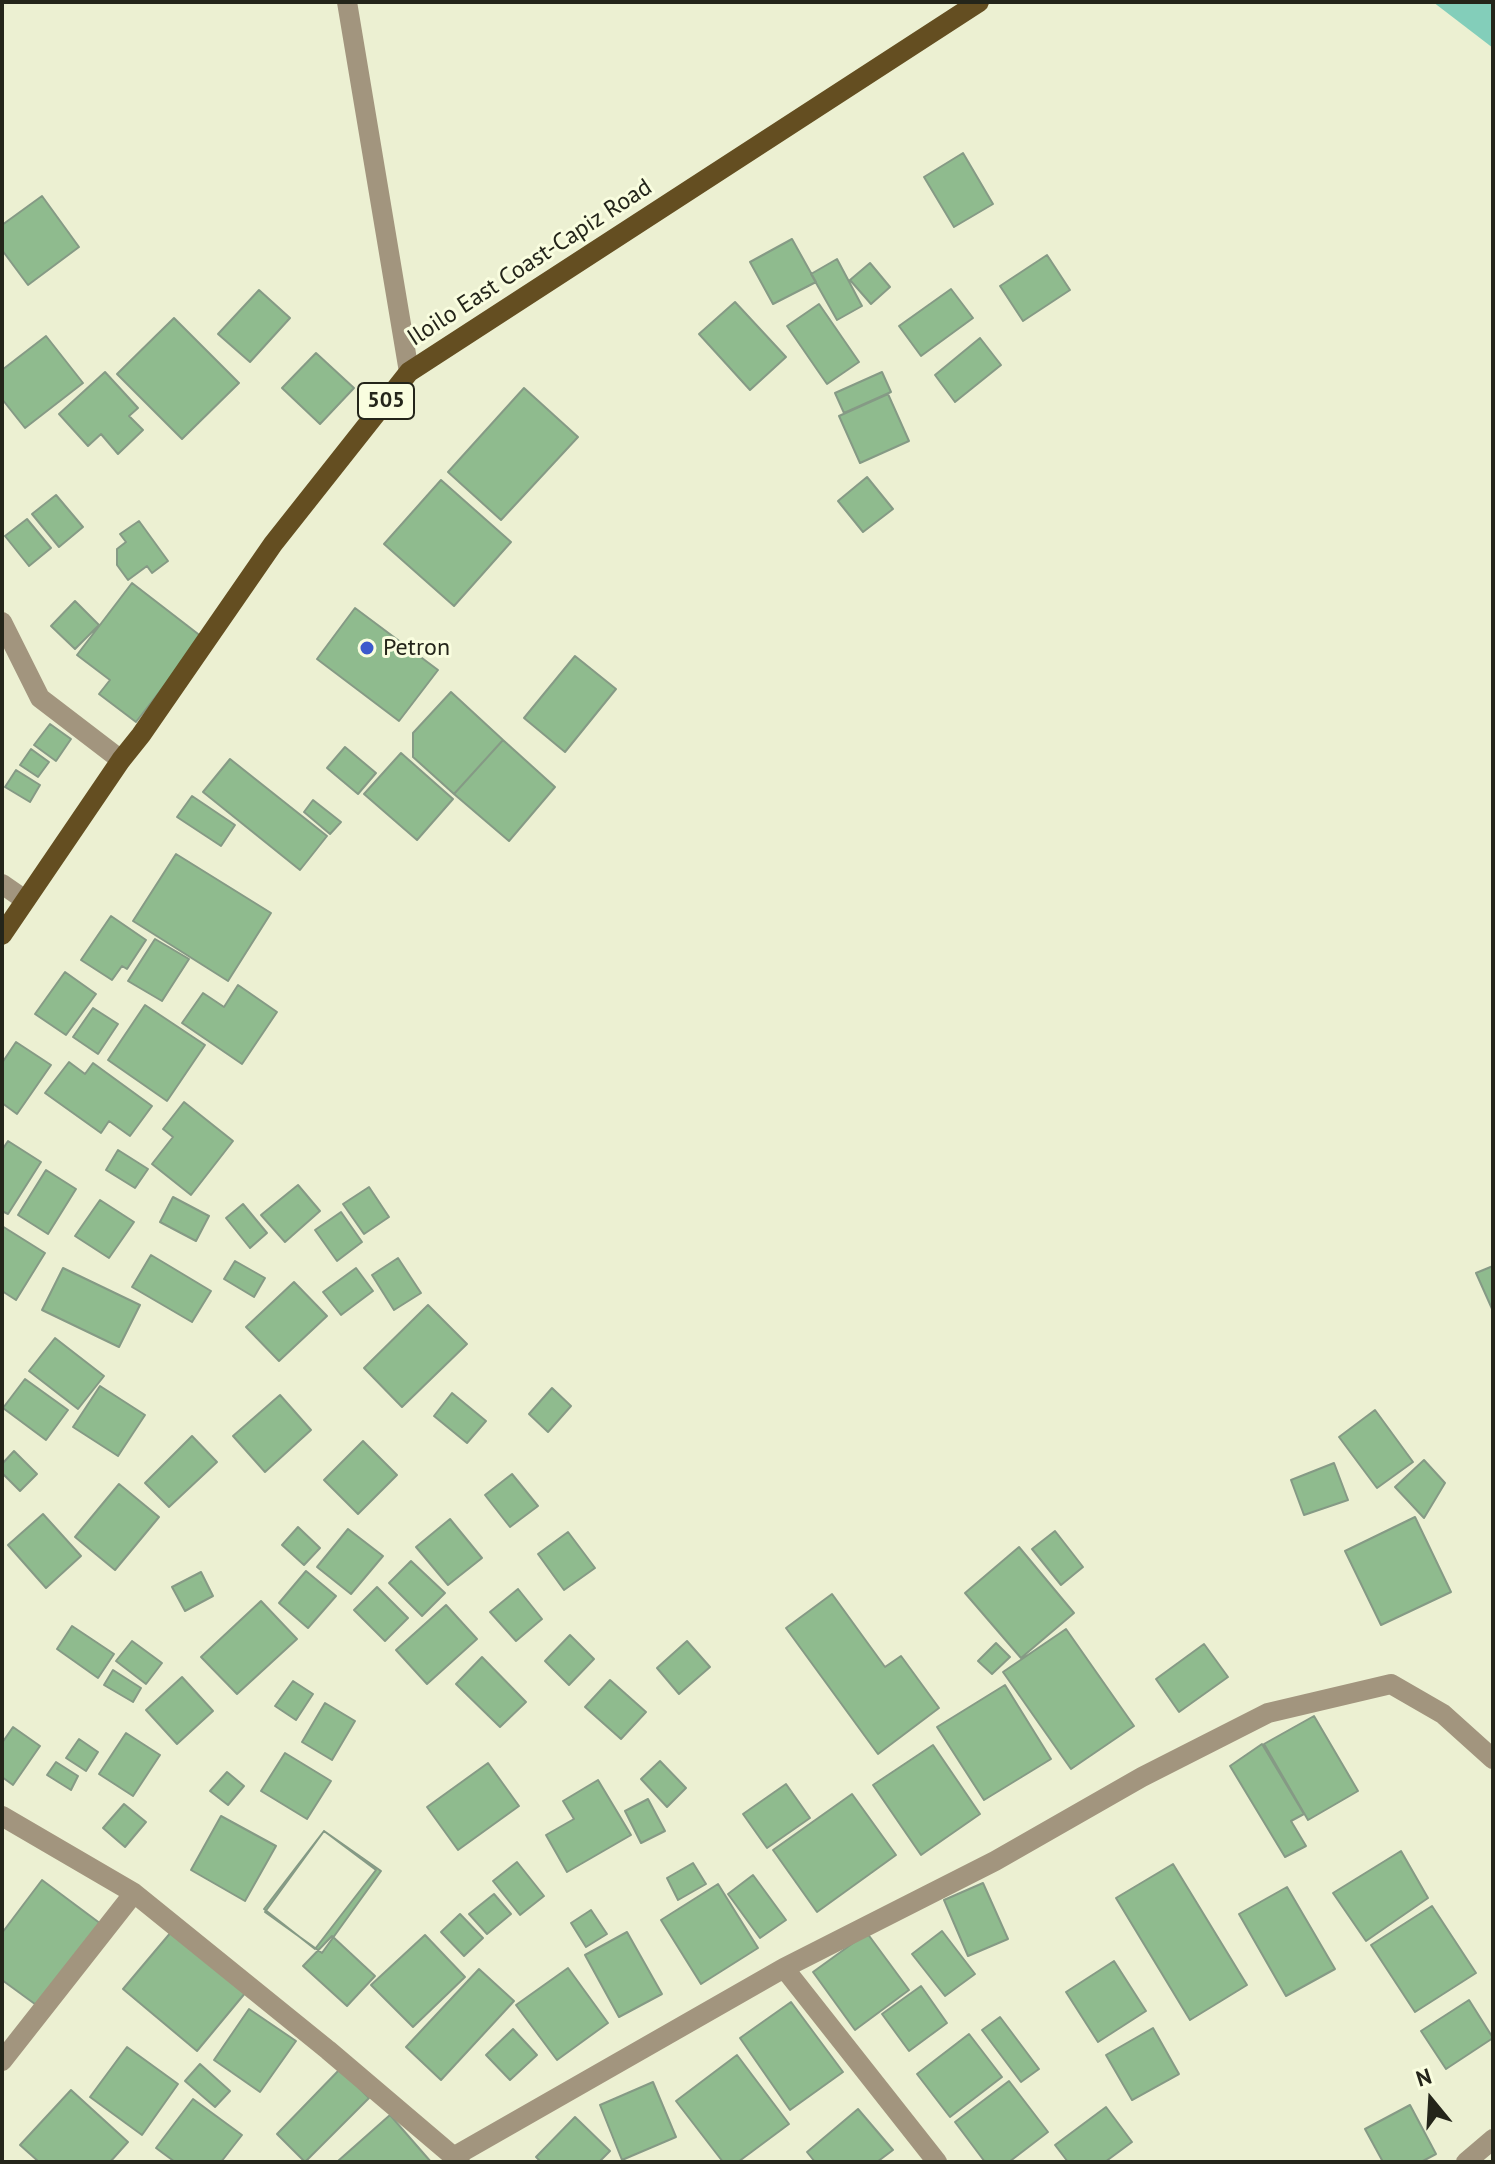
<!DOCTYPE html>
<style>
body{margin:0}
#map{position:relative;width:1495px;height:2164px;overflow:hidden;background:#ecf0d2;font-family:"PT Sans",sans-serif}
canvas{display:block}
.frame{position:absolute;inset:0;border:4px solid #24251a;pointer-events:none}
.north{position:absolute;left:1391px;top:2060px;width:80px;height:80px;-webkit-text-stroke:6px #f9fddf;paint-order:stroke;rotate:342deg;font-size:22px;font-weight:700;line-height:32px;text-align:center;color:#24251a}
.north::after{content:'';display:block;margin:auto;width:28px;height:36px;background:#24251a;clip-path:polygon(50% 0,100% 100%,50% 72%,0 100%)}
</style>
<div id="map">
<canvas width="1495" height="2164"></canvas>
<div class="frame"></div>
<div class="north">N</div>
</div>
<script>
const context = document.querySelector('canvas').getContext('2d');
context.lineJoin = 'round';
function paint(path, color) {
  context.fillStyle = color;
  context.fill(path, 'evenodd');
}
function strokePath(path, color, width, dash) {
  context.strokeStyle = color;
  context.lineWidth = width;
  context.lineCap = dash ? 'butt' : 'round';
  context.setLineDash(dash || []);
  context.stroke(path);
}
function write(font, color, halo, rows, align = 'center') {
  context.font = font + ' "PT Sans",sans-serif';
  context.lineWidth = 6;
  context.setLineDash([]);
  context.textBaseline = 'middle';
  context.strokeStyle = halo;
  context.fillStyle = color;
  for (const [text, x, y, turn = 0] of rows) {
    context.save();
    context.translate(x, y);
    context.rotate((+turn || 0) * Math.PI / 180);
    context.textAlign = isNaN(turn) ? turn : align;
    if (halo) context.strokeText(text, 0, 0);
    context.fillText(text, 0, 0);
    context.restore();
  }
}
const water = new Path2D(`
 M1433,2H1493V48Z`);
const building = new Path2D(`
 M963,153L993,204L954,227L924,177Z
 M42,196L79,247L28,285L2,250V225Z
 M792,239L816,282L773,304L750,262Z
 M1047,255L1070,290L1023,321L1000,286Z
 M837,259L862,306L837,320L811,274Z
 M870,263L890,287L871,304L850,280Z
 M951,289L973,318L921,356L899,326Z
 M259,290L290,318L250,362L218,334Z
 M735,302L786,357L750,390L699,334Z
 M819,304L859,362L827,384L787,326Z
 M174,318L239,383L182,439L117,374Z
 M46,336L83,383L25,428L2,399V370Z
 M980,338L1001,365L955,402L935,375Z
 M316,353L354,388L320,424L282,388Z
 M105,372L138,408L129,416L143,430L118,454L101,434L88,446L59,414Z
 M882,372L891,392L844,413L835,393Z
 M524,388L578,437L501,520L448,472Z
 M888,394L909,441L860,463L839,416Z
 M867,477L893,509L863,532L838,501Z
 M441,480L511,542L454,606L384,544Z
 M56,495L83,527L59,547L32,514Z
 M27,519L51,548L29,566L5,536Z
 M139,521L168,561L152,573L147,566L128,580L117,565V549L126,542L120,534Z
 M132,583L202,637L136,722L99,694L110,680L77,655Z
 M75,601L99,625L75,649L51,626Z
 M355,608L438,670L399,721L317,659Z
 M575,656L616,689L565,752L524,718Z
 M451,692L503,740L454,794L413,757V733Z
 M50,724L71,739L56,761L34,745Z
 M503,740L555,787L509,841L454,794Z
 M345,747L376,773L358,794L327,768Z
 M31,749L49,762L38,777L20,765Z
 M401,753L453,799L417,840L364,794Z
 M230,759L327,836L300,870L203,792Z
 M16,770L40,785L30,802L5,787Z
 M192,796L235,825L221,846L177,817Z
 M313,800L341,822L330,834L304,812Z
 M176,854L271,913L228,981L133,921Z
 M111,916L146,940L127,969L122,966L112,980L81,960Z
 M155,939L189,959L162,1001L128,981Z
 M65,972L96,994L66,1035L35,1014Z
 M238,985L277,1012L242,1064L182,1023L203,993L224,1007Z
 M145,1005L205,1045L167,1101L108,1060Z
 M93,1008L118,1024L98,1054L73,1037Z
 M16,1042L51,1065L17,1114L2,1103V1063Z
 M69,1062L85,1074L93,1063L152,1106L130,1136L109,1121L101,1133L45,1093Z
 M184,1102L233,1141L191,1195L152,1164L173,1137L163,1129Z
 M8,1141L41,1162L8,1214L2,1211V1150Z
 M118,1150L148,1169L135,1188L106,1170Z
 M46,1170L76,1189L48,1234L18,1215Z
 M298,1185L320,1211L285,1242L261,1215Z
 M369,1187L389,1217L364,1234L343,1204Z
 M173,1197L209,1216L196,1241L160,1222Z
 M100,1200L134,1222L109,1258L75,1236Z
 M243,1204L267,1233L250,1248L226,1218Z
 M341,1212L362,1242L337,1261L315,1230Z
 M2,1226L45,1253L16,1300L2,1291Z
 M151,1255L211,1291L192,1322L132,1287Z
 M398,1258L421,1293L394,1310L372,1275Z
 M235,1261L265,1278L254,1297L224,1279Z
 M1493,1266V1311L1476,1273Z
 M63,1268L140,1305L119,1347L42,1310Z
 M356,1268L373,1291L341,1315L323,1292Z
 M294,1282L327,1316L279,1361L246,1327Z
 M428,1305L467,1344L402,1407L364,1368Z
 M55,1338L104,1376L78,1409L29,1371Z
 M25,1379L68,1410L46,1440L3,1408Z
 M100,1386L145,1415L118,1456L73,1427Z
 M552,1388L571,1406L548,1432L529,1414Z
 M452,1393L486,1421L467,1443L434,1416Z
 M280,1395L311,1430L265,1472L233,1436Z
 M1375,1410L1413,1462L1377,1488L1339,1437Z
 M192,1436L217,1462L169,1507L145,1483Z
 M363,1441L397,1475L358,1514L324,1480Z
 M14,1451L37,1474L20,1491L2,1473V1464Z
 M1424,1460L1445,1483L1424,1518L1395,1487Z
 M1334,1463L1348,1500L1304,1515L1291,1480Z
 M512,1474L538,1506L510,1527L485,1495Z
 M119,1484L159,1517L115,1570L75,1537Z
 M43,1514L81,1556L46,1588L8,1545Z
 M1415,1517L1451,1592L1381,1625L1345,1551Z
 M450,1519L482,1558L448,1585L416,1547Z
 M298,1527L320,1548L304,1565L282,1545Z
 M348,1529L383,1556L351,1594L317,1567Z
 M1055,1531L1083,1567L1061,1585L1032,1549Z
 M568,1532L595,1568L564,1590L538,1554Z
 M1019,1547L1074,1613L1021,1658L965,1593Z
 M411,1561L445,1593L422,1616L389,1583Z
 M306,1571L336,1596L308,1628L279,1603Z
 M201,1572L213,1596L185,1611L172,1587Z
 M377,1587L408,1618L385,1641L354,1610Z
 M518,1589L542,1619L516,1641L490,1612Z
 M832,1594L885,1667L901,1656L939,1708L878,1754L786,1628Z
 M261,1601L297,1639L237,1694L201,1657Z
 M446,1605L477,1639L427,1684L396,1650Z
 M72,1626L114,1654L98,1678L57,1649Z
 M1066,1629L1134,1726L1071,1769L1003,1672Z
 M570,1635L594,1659L569,1685L545,1661Z
 M132,1641L162,1663L146,1684L116,1661Z
 M687,1641L710,1667L679,1694L657,1668Z
 M996,1643L1010,1657L992,1674L978,1661Z
 M1204,1644L1228,1677L1179,1712L1156,1679Z
 M482,1657L526,1702L500,1727L456,1684Z
 M113,1670L141,1688L133,1702L104,1685Z
 M182,1677L213,1711L177,1744L146,1710Z
 M610,1680L646,1712L621,1739L585,1707Z
 M293,1681L313,1694L296,1720L275,1706Z
 M1005,1685L1051,1759L984,1800L937,1727Z
 M325,1703L355,1721L332,1760L302,1742Z
 M1314,1716L1358,1791L1308,1820L1264,1744Z
 M13,1727L40,1746L13,1785L2,1777V1743Z
 M126,1733L160,1755L133,1796L99,1774Z
 M79,1739L98,1752L86,1771L66,1758Z
 M1262,1744L1304,1814L1291,1821L1306,1846L1285,1857L1230,1766Z
 M933,1745L980,1814L921,1855L873,1785Z
 M285,1753L331,1781L307,1819L261,1791Z
 M660,1761L686,1788L667,1807L641,1779Z
 M56,1762L78,1776L71,1790L47,1775Z
 M488,1763L519,1806L458,1850L427,1807Z
 M227,1772L244,1786L228,1805L210,1791Z
 M598,1780L631,1835L567,1872L546,1835L574,1819L563,1801Z
 M786,1784L810,1818L767,1848L743,1814Z
 M852,1794L896,1855L817,1912L773,1850Z
 M648,1799L665,1831L641,1843L625,1811Z
 M124,1804L146,1822L125,1847L103,1828Z
 M221,1816L276,1846L245,1901L191,1870Z
 M324,1831L376,1870L315,1949L264,1909Z
 M324,1831L381,1871L322,1953L265,1912Z
 M1401,1851L1428,1898L1366,1941L1333,1893Z
 M517,1862L544,1896L520,1915L493,1881Z
 M693,1863L706,1884L678,1900L667,1878Z
 M1173,1864L1247,1985L1190,2020L1116,1898Z
 M753,1875L786,1920L760,1938L728,1894Z
 M42,1880L101,1924L39,2007L2,1980V1933Z
 M983,1883L1008,1939L968,1956L944,1900Z
 M718,1884L758,1948L701,1984L661,1920Z
 M1287,1887L1335,1969L1286,1996L1239,1914Z
 M494,1894L511,1914L487,1934L469,1914Z
 M1432,1906L1476,1973L1415,2012L1371,1945Z
 M591,1910L607,1934L586,1947L571,1923Z
 M460,1914L483,1938L464,1956L441,1932Z
 M172,1931L246,1992L197,2051L123,1989Z
 M942,1931L975,1974L945,1996L912,1954Z
 M627,1932L662,1994L619,2017L585,1955Z
 M867,1933L909,1990L855,2030L813,1972Z
 M425,1935L465,1977L413,2027L371,1985Z
 M332,1936L375,1976L347,2006L303,1966Z
 M1114,1961L1146,2011L1098,2042L1066,1992Z
 M568,1968L608,2023L557,2060L516,2005Z
 M479,1969L514,2001L441,2080L406,2047Z
 M921,1986L947,2023L909,2051L882,2014Z
 M1469,2000L1493,2038L1446,2069L1421,2031Z
 M791,2002L843,2072L790,2110L740,2038Z
 M249,2009L296,2041L260,2092L214,2060Z
 M1000,2017L1039,2069L1021,2082L982,2030Z
 M1153,2028L1179,2074L1132,2100L1106,2055Z
 M513,2029L537,2055L510,2080L486,2055Z
 M969,2034L1002,2077L950,2117L917,2074Z
 M127,2047L178,2084L142,2135L90,2097Z
 M737,2055L789,2124L738,2162H723L676,2101Z
 M200,2064L230,2091L215,2107L185,2081Z
 M340,2069L369,2098L305,2162L277,2134Z
 M1009,2081L1048,2132L1009,2162H985L955,2122Z
 M653,2082L676,2137L622,2160L600,2105Z
 M71,2090L128,2142L110,2162H39L20,2145Z
 M193,2099L242,2135L221,2162H175L156,2148Z
 M1410,2105L1436,2154L1421,2162H1383L1365,2129Z
 M1106,2107L1132,2142L1105,2162H1068L1055,2145Z
 M858,2109L893,2150L877,2162H815L807,2152Z
 M390,2115L431,2162H339L338,2161Z
 M575,2117L610,2151L599,2162H541L536,2157Z`);
const street = new Path2D(`
 M347,2L409,372
 M2,622L40,698L121,760
 M2,884L25,900
 M2,1816L134,1893L328,2050L460,2162
 M784,1968L937,2162
 M2,2061L134,1893
 M455,2156L784,1968L995,1861L1142,1777L1268,1713L1391,1684L1443,1714L1493,1759
 M1466,2162L1493,2139`);
const primary = new Path2D(`
 M2,935L121,760L141,735L273,544L409,372L979,2`);
const markers = [
 [367,648,8,"#3c5acc"]
];
const shields = [
 [386,401,56]
];
const shieldNames = [
 ["505",386,401]
];
const streetNames = [
 ["Iloilo East Coast-Capiz Road",530,263,-33]
];
const poiNames = [
 ["Petron",383,648]
];
paint(water, '#83ceba');
paint(building, '#8fbb8e');
strokePath(building, '#859a85', 2);
strokePath(street, '#a2957e', 20);
strokePath(primary, '#644e21', 20);
for (const [x, y, r, color] of markers) {
  const dot = new Path2D();
  dot.arc(x, y, r, 0, 2 * Math.PI);
  context.fillStyle = color;
  context.fill(dot);
  strokePath(dot, '#f9fddf', 3);
}
for (const [x, y, w] of shields) {
  const box = new Path2D();
  box.roundRect(x - w / 2, y - 18, w, 36, 6);
  context.fillStyle = '#f9fddf';
  context.fill(box);
  strokePath(box, '#24251a', 2);
}
write('bold 22px', '#24251a', null, shieldNames);
write('24px', '#24251a', '#f9fddf', streetNames);
write('24px', '#24251a', '#f9fddf', poiNames, 'left');
</script>
